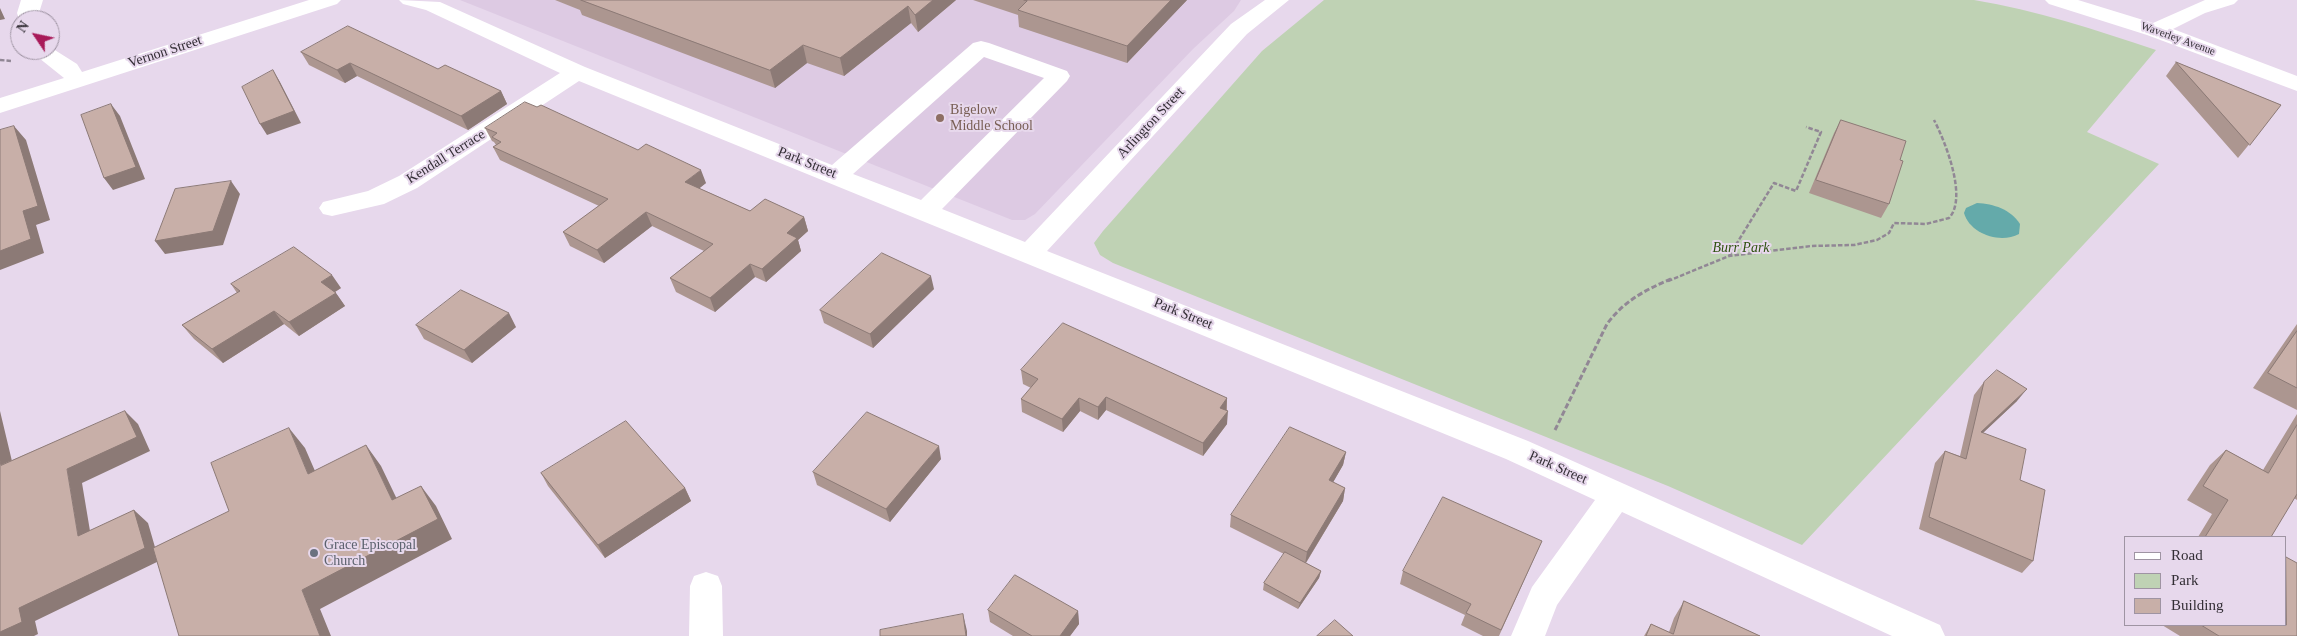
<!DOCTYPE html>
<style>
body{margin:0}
#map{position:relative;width:2297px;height:636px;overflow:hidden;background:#e7d8ec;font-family:Georgia,serif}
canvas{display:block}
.legend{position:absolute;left:2124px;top:536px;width:162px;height:90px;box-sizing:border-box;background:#e7d8ec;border:1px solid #9f94a3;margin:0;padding:6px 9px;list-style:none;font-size:15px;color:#332e35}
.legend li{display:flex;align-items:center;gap:10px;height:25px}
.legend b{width:25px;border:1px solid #9f94a3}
.north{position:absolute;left:10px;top:10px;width:50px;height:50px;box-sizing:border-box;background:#e7d8ec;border:1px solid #9f94a3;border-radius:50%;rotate:304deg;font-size:14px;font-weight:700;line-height:20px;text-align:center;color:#332e35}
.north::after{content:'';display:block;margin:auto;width:18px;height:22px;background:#a81a59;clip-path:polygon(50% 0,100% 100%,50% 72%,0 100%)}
</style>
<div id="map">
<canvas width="2297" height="636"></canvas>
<ul class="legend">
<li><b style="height:6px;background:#fff"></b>Road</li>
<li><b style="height:14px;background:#bfd2b4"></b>Park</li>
<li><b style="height:14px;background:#c8afa8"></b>Building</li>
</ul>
<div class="north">N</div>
</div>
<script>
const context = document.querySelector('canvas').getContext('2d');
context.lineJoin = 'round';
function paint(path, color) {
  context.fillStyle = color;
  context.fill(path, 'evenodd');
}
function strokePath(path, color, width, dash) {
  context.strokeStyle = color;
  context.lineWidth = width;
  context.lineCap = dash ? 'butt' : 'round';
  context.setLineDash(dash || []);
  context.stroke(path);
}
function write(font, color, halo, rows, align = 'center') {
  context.font = font + ' Georgia,serif';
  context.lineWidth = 4;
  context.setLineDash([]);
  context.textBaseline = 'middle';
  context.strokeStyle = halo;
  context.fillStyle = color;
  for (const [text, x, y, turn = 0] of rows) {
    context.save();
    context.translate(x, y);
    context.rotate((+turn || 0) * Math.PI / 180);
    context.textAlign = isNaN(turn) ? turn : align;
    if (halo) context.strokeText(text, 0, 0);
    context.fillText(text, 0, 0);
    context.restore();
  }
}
const built = new Path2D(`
 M460,0H1241L1234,11L1193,49L1035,214L1025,220H1012Z`);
const green = new Path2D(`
 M1324,0H1974C2036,10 2096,30 2156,50L2087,132L2159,164L1802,545L1668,486L1113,263L1100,255L1094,243L1103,231L1262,51Z`);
const water = new Path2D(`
 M1977,203C1994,204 2010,209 2020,224L2019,234C2000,244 1970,234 1964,213L1966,208Z`);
const pathFar1 = new Path2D(`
 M0,60L12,61
 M1729,256L1774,183L1796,191L1821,132L1806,127
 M1668,281L1729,256L1811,246L1854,245L1877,240L1889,233L1894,223L1926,224L1949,218C1968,198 1945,141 1934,120`);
const path = new Path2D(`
 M1555,430L1607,324C1624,301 1645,290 1671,279`);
const minor = new Path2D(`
 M21,0H43L39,13L40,20H20V22L17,13Z
 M309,0H341L337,4L0,113V98L64,78L29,50H50V47L77,64L82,72Z
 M399,0L440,2L585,67L832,165L973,43L981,41L989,43L1067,71L1070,76L1067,81L942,209L1025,242L1231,24L1265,0H1289L1247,34L1047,251L1528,441L1940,625L1945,636H1892L1622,512L1557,605L1545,636H1511L1532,587L1595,500L1506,459L579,81L417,188L384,204L332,216L323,214L319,208L323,202L368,191L399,176L560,73L426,10L403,4ZM984,57L1044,78L921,200L853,174Z
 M2045,0H2078L2153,23L2205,0H2238L2234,4L2205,13L2173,29L2297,76V91L2147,35L2049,4Z
 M706,572L718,576L722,586L723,636H689L690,586L694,576Z`);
const wall = new Path2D(`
 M555,0H956L918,32L911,23L844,76L807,63L775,88L582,15L580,10Z
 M973,0H1187L1127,63L1019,27L1018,15Z
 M301,52L438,69L501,91L507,104L468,130L357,76L345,83L309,65Z
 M2176,62L2281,105L2238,158L2166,76Z
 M1841,120L1900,160L1889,204L1881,218L1809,193L1834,133Z
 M485,128L706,183L699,188L750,211L804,217L808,231L798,240L801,251L766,282L755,277L715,312L676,292L670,278L704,251L652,226L604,263L570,246L563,232L599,206L500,160L493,147L496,145L494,142L492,141Z
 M231,284L341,288L335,292L345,306L299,336L284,324L223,363L194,339L182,325L237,293Z
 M934,289L873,348L824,323L820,310Z
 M2297,324V410L2253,388Z
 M416,325L516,327L472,363L424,339Z
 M1021,370L1227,398V424L1203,456L1106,410L1098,420L1080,411L1063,432L1022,412L1021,399L1031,388L1023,384Z
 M1984,382L2017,401L1983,433L2020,480L2033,561L2022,573L1919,529L1935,463L1945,451L1960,456L1974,395Z
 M2297,414V500L2294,498L2271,537H2198L2212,514L2187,500L2210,465L2226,450L2263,470Z
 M1346,452L1343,465L1333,482L1345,488L1343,501L1306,563L1321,571L1319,578L1298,609L1263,590L1264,583L1284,554L1230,527L1231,515Z
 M941,459L890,522L817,485L813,472Z
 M541,473L685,488L691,501L605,558L548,486Z
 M1542,541L1499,636H1483L1461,625L1465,615L1400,584L1403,571Z
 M1684,601L1760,636H1644L1651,624L1669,632L1674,618Z
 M988,610L1078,611L1079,624L1070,636H1013L990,622Z
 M2162,625H2286L2297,636H2180Z`);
const shadedWall = new Path2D(`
 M933,0H956L918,32L915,15Z
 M1171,0H1187L1127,63V46Z
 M908,6L911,23L844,76L840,58Z
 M0,8L5,19L0,20Z
 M803,45L807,63L775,88L770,70Z
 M350,63L357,76L345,83L337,70Z
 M273,70L280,82L301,123L267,135L260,124Z
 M501,91L507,104L468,130L461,116Z
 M111,104L120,116L145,179L113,190L104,178Z
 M14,126L26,140L50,220L36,225L44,253L0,270V251Z
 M701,170L706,183L690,196L685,182Z
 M231,181L240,194L223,245L165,254L155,241Z
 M646,212L652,226L604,263L597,250Z
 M804,217L808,231L798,240L801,251L766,282L762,269L787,233Z
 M750,264L755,277L715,312L710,298Z
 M332,275L341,288L330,295L321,282Z
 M931,276L934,289L873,348L870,334Z
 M336,293L345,306L299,336L289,322Z
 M274,311L284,324L223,363L212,349Z
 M509,313L516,327L472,363L464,350Z
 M2027,389L2017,401L1971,444L1981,432Z
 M1106,397V410L1098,420V407Z
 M1079,398L1080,411L1063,432L1062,419Z
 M1227,398L1226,411L1220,408Z
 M0,411L16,478L1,465L0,461Z
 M125,411L138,424L150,451L82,483L93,549L78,536L67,469Z
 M1228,411L1227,424L1203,456V443Z
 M289,428L305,448L325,494L308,474Z
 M366,445L381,466L407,520L392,500Z
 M939,446L941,459L890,522L886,509Z
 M1346,452L1343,465L1327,493L1329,480Z
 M421,486L436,506L452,539L320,609L331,636H320L302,590Z
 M685,488L691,501L605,558L598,545Z
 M1345,488L1343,501L1305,564L1307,552Z
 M134,510L148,523L159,561L35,621L38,634L34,636H0V632L19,608Z
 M1321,571L1319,578L1298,609L1300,603Z
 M1078,611L1079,624L1070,636H1060Z
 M963,614L967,631V636H966Z`);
const building = new Path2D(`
 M581,0H933L915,15L908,6L840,58L803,45L770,70Z
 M1024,0H1171L1127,46L1018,10L1027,1Z
 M348,26L438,69L445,65L501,91L461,116L350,63L337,70L301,52Z
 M2176,62L2281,105L2250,145Z
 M273,70L294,111L260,124L242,87Z
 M525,102L537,107L541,105L638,150L646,144L701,170L685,182L750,211L765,199L804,217L787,233L797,238L762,269L750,264L710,298L670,278L713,244L646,212L597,250L563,232L608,199L493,147L501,142L492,137L497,133L485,128Z
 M111,104L136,167L104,178L81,115Z
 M1841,120L1906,141L1900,160L1903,161L1889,204L1816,180Z
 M14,126L38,206L23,211L31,239L0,251V130Z
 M231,181L213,231L155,241L175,189Z
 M294,247L332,275L321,282L336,293L289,322L274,311L212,349L182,325L240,291L231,284Z
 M882,253L931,276L870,334L820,310Z
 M461,290L509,313L464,350L416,325Z
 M1063,323L1227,398L1220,408L1228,411L1203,443L1106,397L1098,407L1079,398L1062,419L1021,399L1038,379L1021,370Z
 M2297,331V388L2268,373Z
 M1997,370L2027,389L1981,432L2026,449L2020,480L2045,490L2033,561L1929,517L1945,451L1966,459L1984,382Z
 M125,411L137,437L67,469L78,536L134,510L145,548L19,608L22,622L0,632V461L1,465Z
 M867,412L939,446L886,509L813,472Z
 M626,421L685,488L598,545L541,473Z
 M2297,425V494L2271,537H2205L2228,500L2203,486L2226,450L2268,473Z
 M1290,427L1346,452L1329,480L1345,488L1307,552L1231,515Z
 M289,428L308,474L366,445L392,500L421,486L438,519L302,590L320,636H179L153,548L229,511L211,463Z
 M1443,497L1542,541L1501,630L1466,613L1471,604L1403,571Z
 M1285,552L1321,571L1300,603L1264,583Z
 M2286,557L2297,563V636H2219L2201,625H2286Z
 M1015,575L1078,611L1060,636H1032L988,610Z
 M1684,601L1760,636H1646L1651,624L1673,634Z
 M963,614L966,636H880V630Z
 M1335,620L1353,636H1317Z`);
const markers = [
 [940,118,5,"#8d6e63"],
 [314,553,5,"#6b7280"]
];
const farStreetnames = [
 ["Waverley Avenue",2178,39,20]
];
const streetNames = [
 ["Vernon Street",165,52,-18],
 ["Arlington Street",1151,123,-47],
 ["Kendall Terrace",446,157,-32],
 ["Park Street",807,163,22],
 ["Park Street",1183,314,22],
 ["Park Street",1558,468,24]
];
const educationNames = [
 ["Bigelow",950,110],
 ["Middle School",950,126]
];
const parkNames = [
 ["Burr Park",1741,248]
];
const worshipNames = [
 ["Grace Episcopal",324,545],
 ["Church",324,561]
];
paint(built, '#ddcae3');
paint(green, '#bfd2b4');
paint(water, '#64aaaa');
strokePath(pathFar1, '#918795', 2.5, [4.5, 2]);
strokePath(path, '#918795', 3, [5.5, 2.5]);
paint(minor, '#fff');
paint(wall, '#ac9690');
paint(shadedWall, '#8c7a76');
paint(building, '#c8afa8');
strokePath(building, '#8c7a76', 1);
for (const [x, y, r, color] of markers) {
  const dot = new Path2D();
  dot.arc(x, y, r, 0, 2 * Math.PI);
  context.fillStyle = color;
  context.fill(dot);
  strokePath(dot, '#e7d8ec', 2);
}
write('11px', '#332e35', '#e7d8ec', farStreetnames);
write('14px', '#332e35', '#e7d8ec', streetNames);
write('14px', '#785e54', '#e7d8ec', educationNames, 'left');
write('italic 14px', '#2e510e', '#e7d8ec', parkNames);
write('14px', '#5b616d', '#e7d8ec', worshipNames, 'left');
</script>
